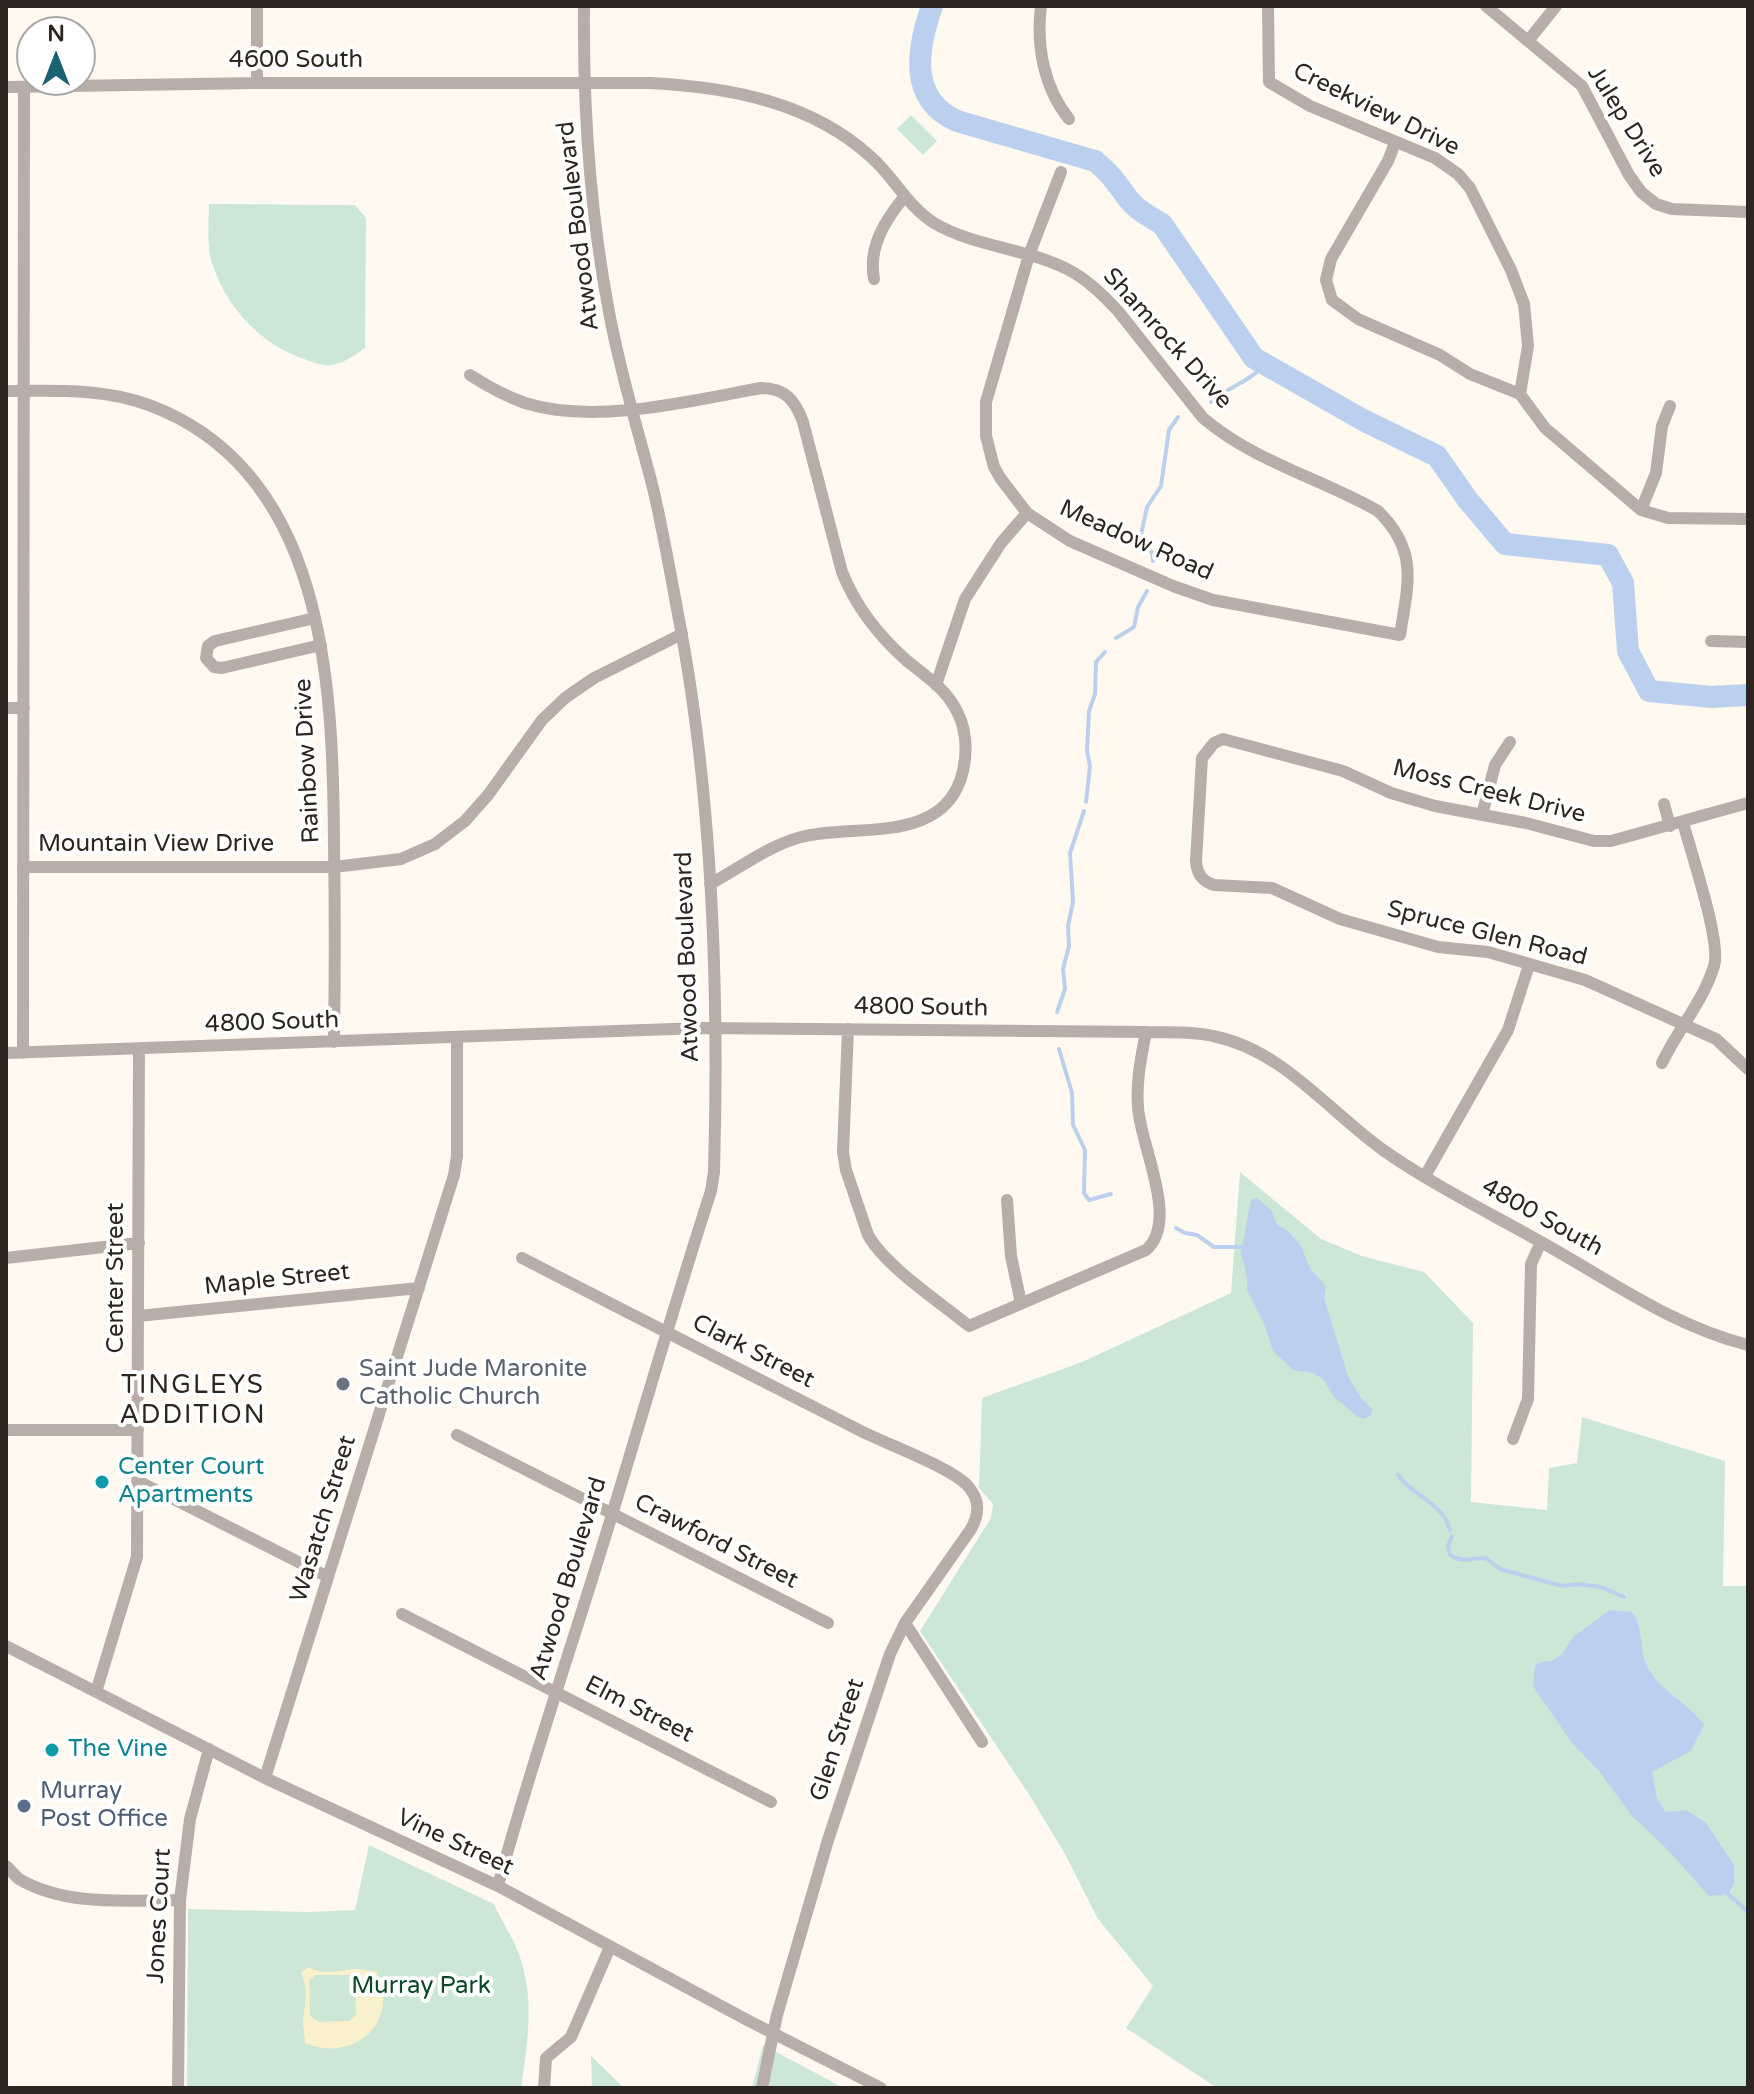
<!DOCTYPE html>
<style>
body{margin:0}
#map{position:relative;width:1754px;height:2094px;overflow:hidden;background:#fff9f0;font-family:"Varela Round",sans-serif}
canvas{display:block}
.frame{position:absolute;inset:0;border:8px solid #2c261e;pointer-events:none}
.north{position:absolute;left:16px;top:16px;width:80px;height:80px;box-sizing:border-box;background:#fff;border:2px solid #aba8a5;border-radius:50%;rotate:0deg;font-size:22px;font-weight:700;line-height:32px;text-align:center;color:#2c261e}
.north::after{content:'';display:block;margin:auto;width:28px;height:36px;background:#1b6272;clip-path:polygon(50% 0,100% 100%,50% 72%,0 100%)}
</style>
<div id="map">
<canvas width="1754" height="2094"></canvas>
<div class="frame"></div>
<div class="north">N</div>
</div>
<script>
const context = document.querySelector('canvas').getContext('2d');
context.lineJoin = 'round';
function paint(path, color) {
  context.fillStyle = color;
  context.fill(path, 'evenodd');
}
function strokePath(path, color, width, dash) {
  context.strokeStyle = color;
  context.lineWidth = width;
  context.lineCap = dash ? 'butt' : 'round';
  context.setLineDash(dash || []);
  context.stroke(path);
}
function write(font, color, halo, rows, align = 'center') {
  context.font = font + ' "Varela Round",sans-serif';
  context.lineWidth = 8;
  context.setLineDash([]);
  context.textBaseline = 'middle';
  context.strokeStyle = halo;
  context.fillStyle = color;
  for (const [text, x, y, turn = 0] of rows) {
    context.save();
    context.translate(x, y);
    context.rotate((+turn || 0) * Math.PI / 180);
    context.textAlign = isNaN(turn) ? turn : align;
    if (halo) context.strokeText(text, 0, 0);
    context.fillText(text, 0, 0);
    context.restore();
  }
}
const green = new Path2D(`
 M911,115L937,141L923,155L897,129Z
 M209,204L355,205L366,218L365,348C355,355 343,364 331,365C322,367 310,361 301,358C259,342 228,309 213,266C206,247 209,225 209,204Z
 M1240,1172L1321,1239L1362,1256L1424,1272L1473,1323L1471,1502L1547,1510L1549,1468L1577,1463L1582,1417L1725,1461L1723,1586H1748V2088H1217L1126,2028L1153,1986L1098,1919L1065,1854L1030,1796L920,1631L991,1518L993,1504L979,1488L982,1398L1082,1362L1231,1293Z
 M369,1845L494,1904C501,1921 513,1937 519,1954C535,1999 528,2041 521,2088H187L188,1909L310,1912L355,1910Z
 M763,2045L844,2088H752Z
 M591,2056L624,2088H592Z`);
const sand = new Path2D(`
 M308,1967C323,1976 338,1970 355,1969C362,1969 369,1971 376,1971C402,2021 354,2064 305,2043C305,2036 303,2028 303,2021C305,2004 309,1989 301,1973ZM315,1975H351V1981L355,1985L356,2015L349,2021L319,2022L310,2016L309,1981Z`);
const water = new Path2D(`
 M1257,1198L1271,1210L1277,1224L1289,1232L1301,1246L1311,1270L1326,1286L1324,1298L1348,1376L1361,1398L1372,1409L1371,1415L1364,1419L1358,1417L1333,1396L1324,1380L1314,1373L1293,1370L1273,1351L1265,1326L1247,1290V1277L1241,1253L1251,1200Z
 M1610,1610L1632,1612C1644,1627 1639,1649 1647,1666C1660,1692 1688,1702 1704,1725L1691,1751L1652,1772L1657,1798L1665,1812L1686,1810L1706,1823L1734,1865V1883L1728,1894L1709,1896L1664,1846L1632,1816L1599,1771L1572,1743L1533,1686L1535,1666L1541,1662L1552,1661L1563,1653L1573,1637Z`);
const stream = new Path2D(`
 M1211,402C1227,387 1250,382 1265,364
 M1153,561L1152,552L1139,544L1147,507L1161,486L1169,430L1178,417
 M1116,638L1134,627L1138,607L1147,591
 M1086,802L1090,766L1087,751L1089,711L1095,694L1096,662L1105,652
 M1057,1012L1065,989L1063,969L1069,946L1068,926L1073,902L1070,853L1084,811
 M1059,1049L1072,1093L1073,1125L1085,1150L1084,1193L1089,1200L1111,1194
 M1176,1228L1185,1233L1197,1235L1214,1247H1242
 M1398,1475C1413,1497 1442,1501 1450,1530
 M1452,1536L1448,1546L1450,1555C1464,1564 1471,1558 1486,1558L1500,1569L1562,1586L1578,1584L1601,1587L1624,1597
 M1728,1894L1748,1912`);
const river = new Path2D(`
 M932,6C917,49 908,99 957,121L1095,161C1110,173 1115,181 1126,196C1135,209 1148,216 1162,224L1254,358L1363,420L1437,456L1467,499L1505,544L1608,555L1623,583L1628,651L1649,691L1711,697L1748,695`);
const minor = new Path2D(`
 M257,6V83
 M1041,6C1036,46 1044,88 1069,119
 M1268,6L1269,82L1310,106L1435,158L1458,174L1470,188L1511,270L1524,304L1528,346L1520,394L1545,428L1641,510L1668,518L1748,519
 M1486,6L1582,86L1629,175L1641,192L1656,204L1672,209L1748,212
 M1528,41L1556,6
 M6,87L257,83H650C729,87 811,102 871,157C894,177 908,207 934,223C975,247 1025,248 1067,269C1087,279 1103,295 1118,311L1203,418C1255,462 1320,478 1378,511C1419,551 1408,584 1400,635L1213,600L1173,586L1070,541L1027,513L1001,479L994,467L986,436V402L1029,255L1061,172
 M1395,143L1388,161L1331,259L1326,280L1332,300L1358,319L1440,355L1470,374L1520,394
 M874,279C868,247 885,220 905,196
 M470,375C487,386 505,396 525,403C595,425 690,401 761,388C785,388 795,400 803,422L842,572C856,607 878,635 906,660C923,674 943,687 954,706C966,725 968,749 963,771C946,846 855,823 801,837C768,846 740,868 710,884
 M6,391C55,391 102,388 149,405C326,471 333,684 334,843C335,909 335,976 334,1042
 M1641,510L1656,473L1662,426L1670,406
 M315,618L215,641L208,646L206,658L214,667L222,668L321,645
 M1711,641L1748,642
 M936,685L965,599L1001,543L1027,513
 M6,708H24
 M1748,803L1611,841H1594L1526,823L1435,806L1391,793L1343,771L1223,739L1214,743L1202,758L1196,861C1197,874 1202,881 1214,885L1272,888L1340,919L1438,947L1488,952L1585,980L1716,1039L1748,1069
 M1664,804L1670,826
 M1482,815L1495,765L1510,742
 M23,867H334L401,859L435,844L465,821L488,795L542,720L565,698L594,678L682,634
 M848,1029L843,1152L846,1170L868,1235C886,1267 940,1302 969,1326L1146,1250C1180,1221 1140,1145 1138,1107C1136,1081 1141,1058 1146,1032
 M6,1053L700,1028L1146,1032C1168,1033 1191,1031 1213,1036C1283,1050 1327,1110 1383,1150C1433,1185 1488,1212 1541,1242C1608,1279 1672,1326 1748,1345
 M23,1053L24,87
 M1662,1063C1678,1029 1703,1002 1714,966C1722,943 1690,850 1683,822
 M1425,1176L1508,1030L1529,965
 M1007,1200L1011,1256L1021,1303
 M6,1258L139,1243
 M522,1258C634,1316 747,1373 859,1430C886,1444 948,1466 967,1485C980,1499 980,1513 971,1529L905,1623L890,1654L828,1840L777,2015L762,2088
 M138,1316L419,1288
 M6,1430H138
 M457,1435L828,1623
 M1513,1439L1528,1399L1531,1264L1541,1242
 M138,1481L328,1577
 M402,1614L771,1802
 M905,1623L982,1742
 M6,1646L265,1778L498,1886L749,2021L881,2088
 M96,1692L137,1557L139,1050
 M265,1778L454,1175L457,1156V1038
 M6,1866C11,1870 14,1875 19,1879C67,1907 126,1900 180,1900
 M498,1886C529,1771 568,1658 603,1544C639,1427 673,1308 711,1191L714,1172C719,995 713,804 681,630C672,583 664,535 653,488C638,430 620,372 609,312C590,212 583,108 584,6
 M178,2088L180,1900L190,1819L209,1749
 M544,2088L546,2058L571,2037L610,1947`);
const markers = [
 [343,1384,8,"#6b7280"],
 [102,1482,8,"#0f9aa8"],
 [52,1750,8,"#0f9aa8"],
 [24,1806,8,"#5c6f8a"]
];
const streetNames = [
 ["4600 South",296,61],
 ["Creekview Drive",1376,110,26],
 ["Julep Drive",1626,122,58],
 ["Atwood Boulevard",579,226,-97],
 ["Shamrock Drive",1167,339,48],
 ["Meadow Road",1136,541,24],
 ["Rainbow Drive",308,761,-93],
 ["Moss Creek Drive",1489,792,14],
 ["Mountain View Drive",156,845],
 ["Spruce Glen Road",1487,934,14],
 ["Atwood Boulevard",688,957,-92],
 ["4800 South",921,1008,1],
 ["4800 South",272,1023,-2],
 ["4800 South",1542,1218,29],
 ["Center Street",117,1278,-90],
 ["Maple Street",277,1280,-6],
 ["Clark Street",753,1352,27],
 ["Wasatch Street",324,1519,-73],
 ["Crawford Street",716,1542,27],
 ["Atwood Boulevard",569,1579,-73],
 ["Elm Street",639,1710,27],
 ["Glen Street",838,1740,-72],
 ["Vine Street",455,1843,25],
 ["Jones Court",160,1916,-87]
];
const worshipNames = [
 ["Saint Jude Maronite",359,1370],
 ["Catholic Church",359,1398]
];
const cultureNames = [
 ["Center Court",118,1468],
 ["Apartments",118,1496],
 ["The Vine",68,1750]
];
const serviceNames = [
 ["Murray",40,1792],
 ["Post Office",40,1820]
];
const parkNames = [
 ["Murray Park",421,1987]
];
const neighbourhoodNames = [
 ["TINGLEYS",193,1386],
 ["ADDITION",193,1416]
];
paint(green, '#cde7d6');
paint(sand, '#faf0cb');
paint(water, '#bbd0ee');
strokePath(stream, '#bbd0ee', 4);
strokePath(river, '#bbd0ee', 22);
strokePath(minor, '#b8aea7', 12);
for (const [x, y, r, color] of markers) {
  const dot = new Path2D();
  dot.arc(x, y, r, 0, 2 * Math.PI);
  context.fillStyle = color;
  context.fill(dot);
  strokePath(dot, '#fff', 3);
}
write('24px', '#2c261e', '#fff', streetNames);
write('24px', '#5b616d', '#fff', worshipNames, 'left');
write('24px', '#0d838f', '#fff', cultureNames, 'left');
write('24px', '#4e5e75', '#fff', serviceNames, 'left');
write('24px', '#0d482b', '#fff', parkNames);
context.letterSpacing = '2px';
write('26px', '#2c261e', '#fff', neighbourhoodNames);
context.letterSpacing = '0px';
</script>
